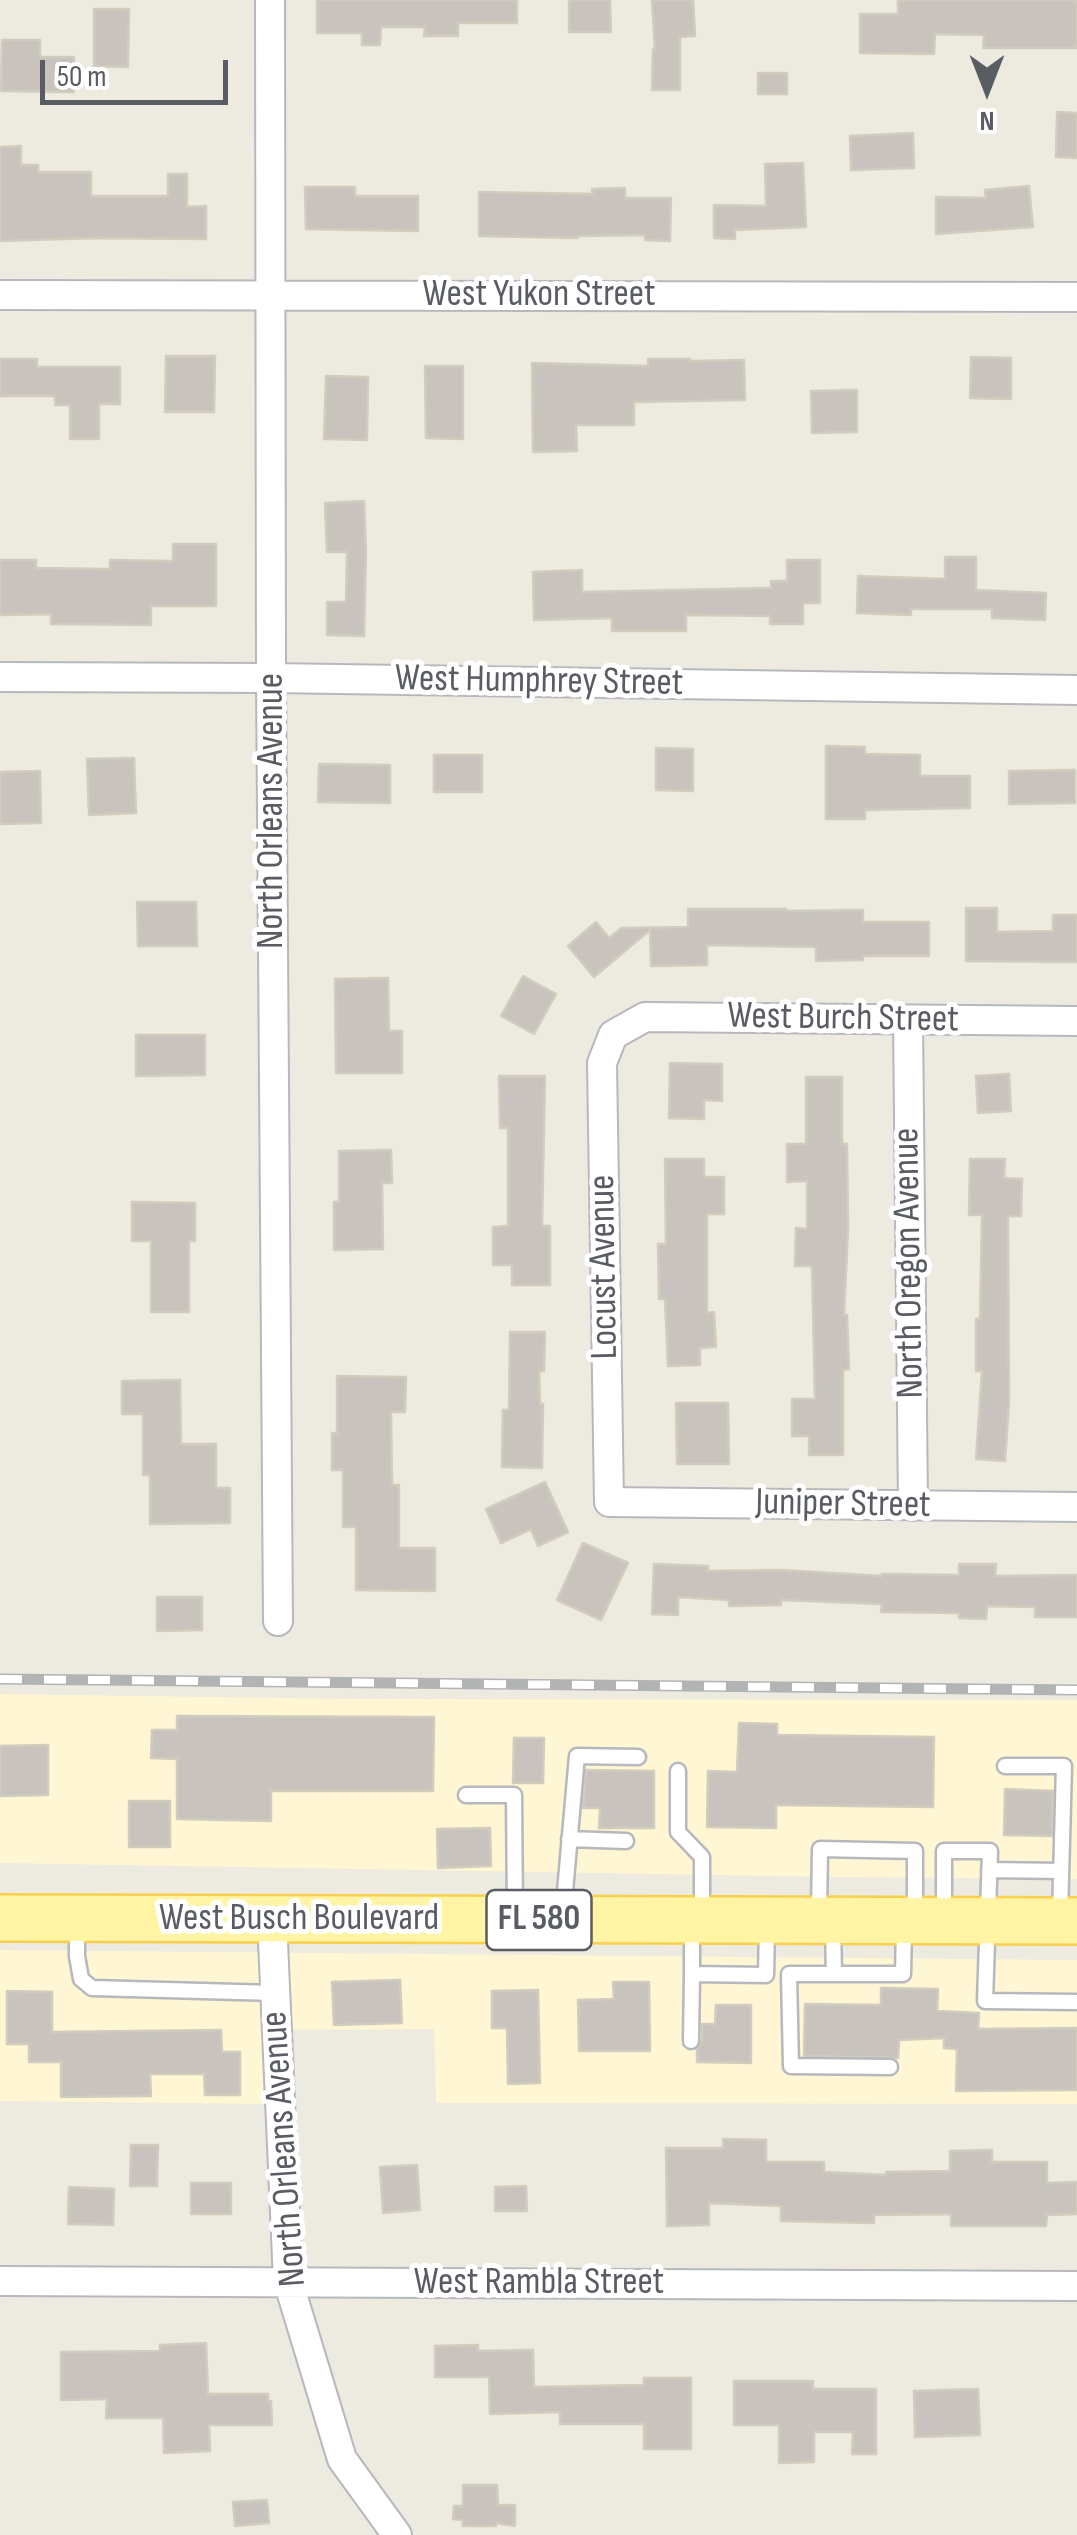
<!DOCTYPE html>
<style>
body{margin:0}
#map{position:relative;width:1077px;height:2535px;overflow:hidden;background:#edeae0;font-family:"Sofia Sans Condensed",sans-serif}
canvas{display:block}
.north{position:absolute;left:937px;top:40px;width:100px;height:100px;-webkit-text-stroke:8px #fff;paint-order:stroke;rotate:180deg;font-size:28px;font-weight:700;line-height:40px;text-align:center;color:#595c62}
.north::after{content:'';display:block;margin:auto;width:35px;height:45px;background:#595c62;clip-path:polygon(50% 0,100% 100%,50% 72%,0 100%)}
.scale{position:absolute;left:40px;top:60px;width:188px;height:45px;box-sizing:border-box;border:5px solid #595c62;border-top:0;padding-left:12px;font-size:30px;line-height:35px;white-space:nowrap;color:#595c62;-webkit-text-stroke:8px #fff;paint-order:stroke}
</style>
<div id="map">
<canvas width="1077" height="2535"></canvas>
<div class="north">N</div>
<div class="scale">50 m</div>
</div>
<script>
const context = document.querySelector('canvas').getContext('2d');
context.lineJoin = 'round';
function paint(path, color) {
  context.fillStyle = color;
  context.fill(path, 'evenodd');
}
function strokePath(path, color, width, dash) {
  context.strokeStyle = color;
  context.lineWidth = width;
  context.lineCap = dash ? 'butt' : 'round';
  context.setLineDash(dash || []);
  context.stroke(path);
}
function write(font, color, halo, rows, align = 'center') {
  context.font = font + ' "Sofia Sans Condensed",sans-serif';
  context.lineWidth = 10;
  context.setLineDash([]);
  context.textBaseline = 'middle';
  context.strokeStyle = halo;
  context.fillStyle = color;
  for (const [text, x, y, turn = 0] of rows) {
    context.save();
    context.translate(x, y);
    context.rotate((+turn || 0) * Math.PI / 180);
    context.textAlign = isNaN(turn) ? turn : align;
    if (halo) context.strokeText(text, 0, 0);
    context.fillText(text, 0, 0);
    context.restore();
  }
}
const commercial = new Path2D(`
 M0,1694L356,1699L1077,1700V1879L833,1877L0,1863Z
 M0,1950L1077,1960V2104L436,2103L434,2029L264,2030L268,2104L0,2101Z`);
const building = new Path2D(`
 M317,0H517V23H458V36H424L425,27H381L380,45H362V33H317Z
 M569,0H610L611,32H569Z
 M652,0H693L695,36L680,37V90H652L653,49H655Z
 M898,0H1077V48H983L984,35L935,34L934,54L860,53V14H898Z
 M94,9H129L128,67L94,66Z
 M2,40H40V57H74V92L1,91Z
 M758,73H787V94H758Z
 M1057,112L1077,113V158L1056,157Z
 M913,133L914,168L851,170L850,136Z
 M21,146V165H38V172H91V196H168V174H187V207L206,206V239L97,238L0,241V147Z
 M803,163L806,227L735,230V239L714,238V205L766,206L765,164Z
 M1029,186L1033,227L936,234V197L986,198L985,190Z
 M305,187H355V196H418V231L306,229Z
 M625,188V198H671L670,241L645,240V235L578,236V238L479,236V192L592,194V189Z
 M166,356H215L214,412H165Z
 M971,357L1011,358V399L970,398Z
 M0,359H37V367H120V404H99V439H70V405H55V396H0Z
 M648,359H690V361L744,360L745,400L634,402V425H576L577,451L533,452L532,363L648,366Z
 M425,366H463V439L426,438Z
 M326,376L368,377L367,440L324,439Z
 M857,390V432L812,433L811,391Z
 M364,501L366,551L364,636L327,635V602H346L347,552H327L325,503Z
 M173,544H216V606H151V625L51,624V614L0,615V560H36V568L110,569V560L173,561Z
 M945,557H976V590L1046,593L1045,620L992,618V609H911V615L857,613L858,576L945,579Z
 M787,560H820V603H803V624H770V616L686,615V631H612V618L534,620L533,572L582,570V592L771,588V581H787Z
 M826,746L865,747V754L920,755V776H970V808L865,810V819H826Z
 M656,748L693,749V791L656,790Z
 M434,755H482V792H434Z
 M134,758L136,813L89,815L87,759Z
 M319,764L390,765V803L318,802Z
 M1075,770V803L1009,804V771Z
 M40,771L41,823L0,824V772Z
 M137,902H196L197,946H138Z
 M966,908H997V932L1053,931V915H1077V962L966,961Z
 M688,909H786V911L863,910V922H929V956H863V960L816,961V947L707,945V965L651,966L650,930L594,977L568,946L596,922L609,938L621,928L688,927Z
 M523,976L556,994L534,1034L501,1016Z
 M388,978L389,1031H402V1073H336L335,979Z
 M136,1035H205V1075L136,1076Z
 M670,1063L722,1064V1101L704,1100V1119L669,1118Z
 M1009,1074L1011,1111L978,1113L976,1076Z
 M499,1076H545L542,1226H550V1285H512V1265H493V1227L508,1226V1128H500Z
 M806,1077H842V1144H847L848,1229L844,1315H847L849,1369L843,1370V1455H809V1436H792V1399H815L812,1266H795L796,1228L807,1229V1181L787,1182V1144H806Z
 M391,1150L392,1183H382L383,1249L334,1250V1202H339V1151Z
 M665,1159H704V1177H724V1214H707V1313L714,1312L716,1347L700,1348V1365L668,1366L665,1299H659L658,1244H666Z
 M970,1159H1005L1004,1178L1022,1179L1021,1216H1008L1009,1402L1005,1461L976,1459L982,1371H976V1319H980L982,1215H969Z
 M132,1202L195,1203V1241H189V1312H151V1241H132Z
 M510,1332H545L544,1371H539L540,1404H543L542,1468L502,1467L503,1410H509Z
 M337,1376L406,1377L405,1412H391L392,1485H399V1548H435V1591L356,1590V1527H343V1470H332V1433H337Z
 M180,1380L181,1444H216V1488H230V1523L150,1524V1475H143V1414H122V1381Z
 M676,1403H728L729,1464H677Z
 M545,1482L568,1532L538,1546L531,1529L501,1543L486,1509Z
 M583,1543L628,1563L601,1620L557,1600Z
 M654,1564L708,1566V1571L781,1570L882,1576V1574L959,1575V1564H996L995,1576L1077,1575V1617H1035V1607L987,1606L986,1619L959,1618V1613L881,1612L882,1604L781,1600V1605L729,1606V1600L678,1597V1615L652,1614Z
 M157,1597H202V1630L157,1631Z
 M177,1716L434,1717L433,1791H271V1821L177,1819V1759L151,1758L152,1730H177Z
 M739,1723L777,1724V1735L934,1737L933,1807L776,1805V1828L707,1827L708,1771L737,1772Z
 M514,1738H544L543,1783H513Z
 M48,1745V1795L0,1796V1746Z
 M586,1770L654,1771V1828H599L600,1808H583Z
 M1005,1789L1053,1791L1052,1836L1004,1835Z
 M129,1801H170V1847H129Z
 M490,1828L491,1866L438,1868L437,1829Z
 M400,1980L402,2023L334,2025L332,1982Z
 M613,1982H649L650,2051H579L578,2000L614,1999Z
 M881,1988L938,1989L937,2011L979,2013L978,2029L1077,2028V2090L956,2091L957,2049L944,2048V2038L899,2040L898,2058L804,2056L805,2004L881,2005Z
 M538,1990L540,2083L508,2084L507,2028H492V1991Z
 M7,1991L52,1992V2032L221,2030L222,2052H240V2095H205L204,2074H150L151,2096L61,2097V2062H29V2044H7Z
 M716,2005H751V2063L697,2062V2049L702,2041V2024H715Z
 M723,2139L766,2140V2162H824V2172L886,2175V2172L950,2171V2151L992,2150V2162H1047V2183L1077,2182V2214L1047,2215L1046,2226H951V2214L874,2215V2223L781,2221V2206L709,2203V2225L667,2226L666,2148H723Z
 M131,2145H158L157,2186H130Z
 M417,2165L420,2210L383,2213L380,2167Z
 M191,2183H231V2214H191Z
 M526,2186L527,2211H495V2187Z
 M69,2187L114,2189L113,2225L68,2224Z
 M206,2343L208,2394H268V2401H271L272,2425H209L210,2451L164,2453L163,2418H106L107,2399L61,2400V2352L160,2351V2345Z
 M478,2345V2351L533,2350L534,2387L644,2385V2378H691V2449H644V2424H560V2412L490,2414L489,2377H435V2346Z
 M734,2381H813V2389H876V2454H852L853,2432H814V2462L779,2463V2425H734Z
 M978,2389L980,2435L915,2437L914,2391Z
 M463,2485H497L498,2505H515V2526L496,2523V2526H463V2520L453,2519L454,2506H463Z
 M267,2500L269,2523L235,2526L233,2502Z`);
const service = new Path2D(`
 M1005,1766H1064L1060,1916
 M678,1771V1832L702,1857V1914
 M466,1795H514L515,1914
 M569,1839L626,1841
 M989,1870L1061,1871
 M944,1913V1851H990L985,2001L1077,2002
 M563,1914L577,1756L638,1757
 M819,1915L820,1849L915,1851V1914
 M77,1924V1956L81,1979L92,1988L275,1993
 M692,1924V1974L766,1975L767,1926
 M833,1926L834,1974H903L904,1928
 M834,1974H789L791,2066L890,2067
 M691,2041L692,1974`);
const minor = new Path2D(`
 M270,0L271,678L278,1621
 M0,295L1077,297
 M0,677L271,678L1077,690
 M908,1020L913,1506
 M1077,1021L645,1017L613,1035L602,1063L609,1502L1077,1507
 M272,1919L288,2281L342,2459L397,2535
 M0,2281L1077,2286`);
const primary = new Path2D(`
 M0,1918L1077,1921`);
const rail = new Path2D(`
 M0,1679L1077,1690`);
const shields = [
 [539,1920,105]
];
const shieldNames = [
 ["FL 580",539,1920]
];
const streetNames = [
 ["West Yukon Street",539,295],
 ["West Humphrey Street",539,682,1],
 ["North Orleans Avenue",272,811,-90],
 ["West Burch Street",843,1019,1],
 ["North Oregon Avenue",910,1263,-91],
 ["Locust Avenue",605,1267,-91],
 ["Juniper Street",843,1505,1],
 ["West Busch Boulevard",299,1919],
 ["North Orleans Avenue",285,2149,-94],
 ["West Rambla Street",539,2283]
];
paint(commercial, '#fff6d3');
paint(building, '#c8c4bd');
strokePath(building, '#d2ccbe', 2.5);
strokePath(service, '#b6b8be', 19);
strokePath(minor, '#b6b8be', 32);
strokePath(primary, '#f8cf4e', 50);
strokePath(service, '#fff', 14);
strokePath(minor, '#fff', 28);
strokePath(primary, '#fff4a3', 45);
strokePath(rail, '#b2b3b3', 11);
strokePath(rail, '#fff', 8, [22]);
for (const [x, y, w] of shields) {
  const box = new Path2D();
  box.roundRect(x - w / 2, y - 30, w, 60, 8);
  context.fillStyle = '#fff';
  context.fill(box);
  strokePath(box, '#595c62', 2.5);
}
write('bold 35px', '#595c62', null, shieldNames);
write('38px', '#595c62', '#fff', streetNames);
</script>
